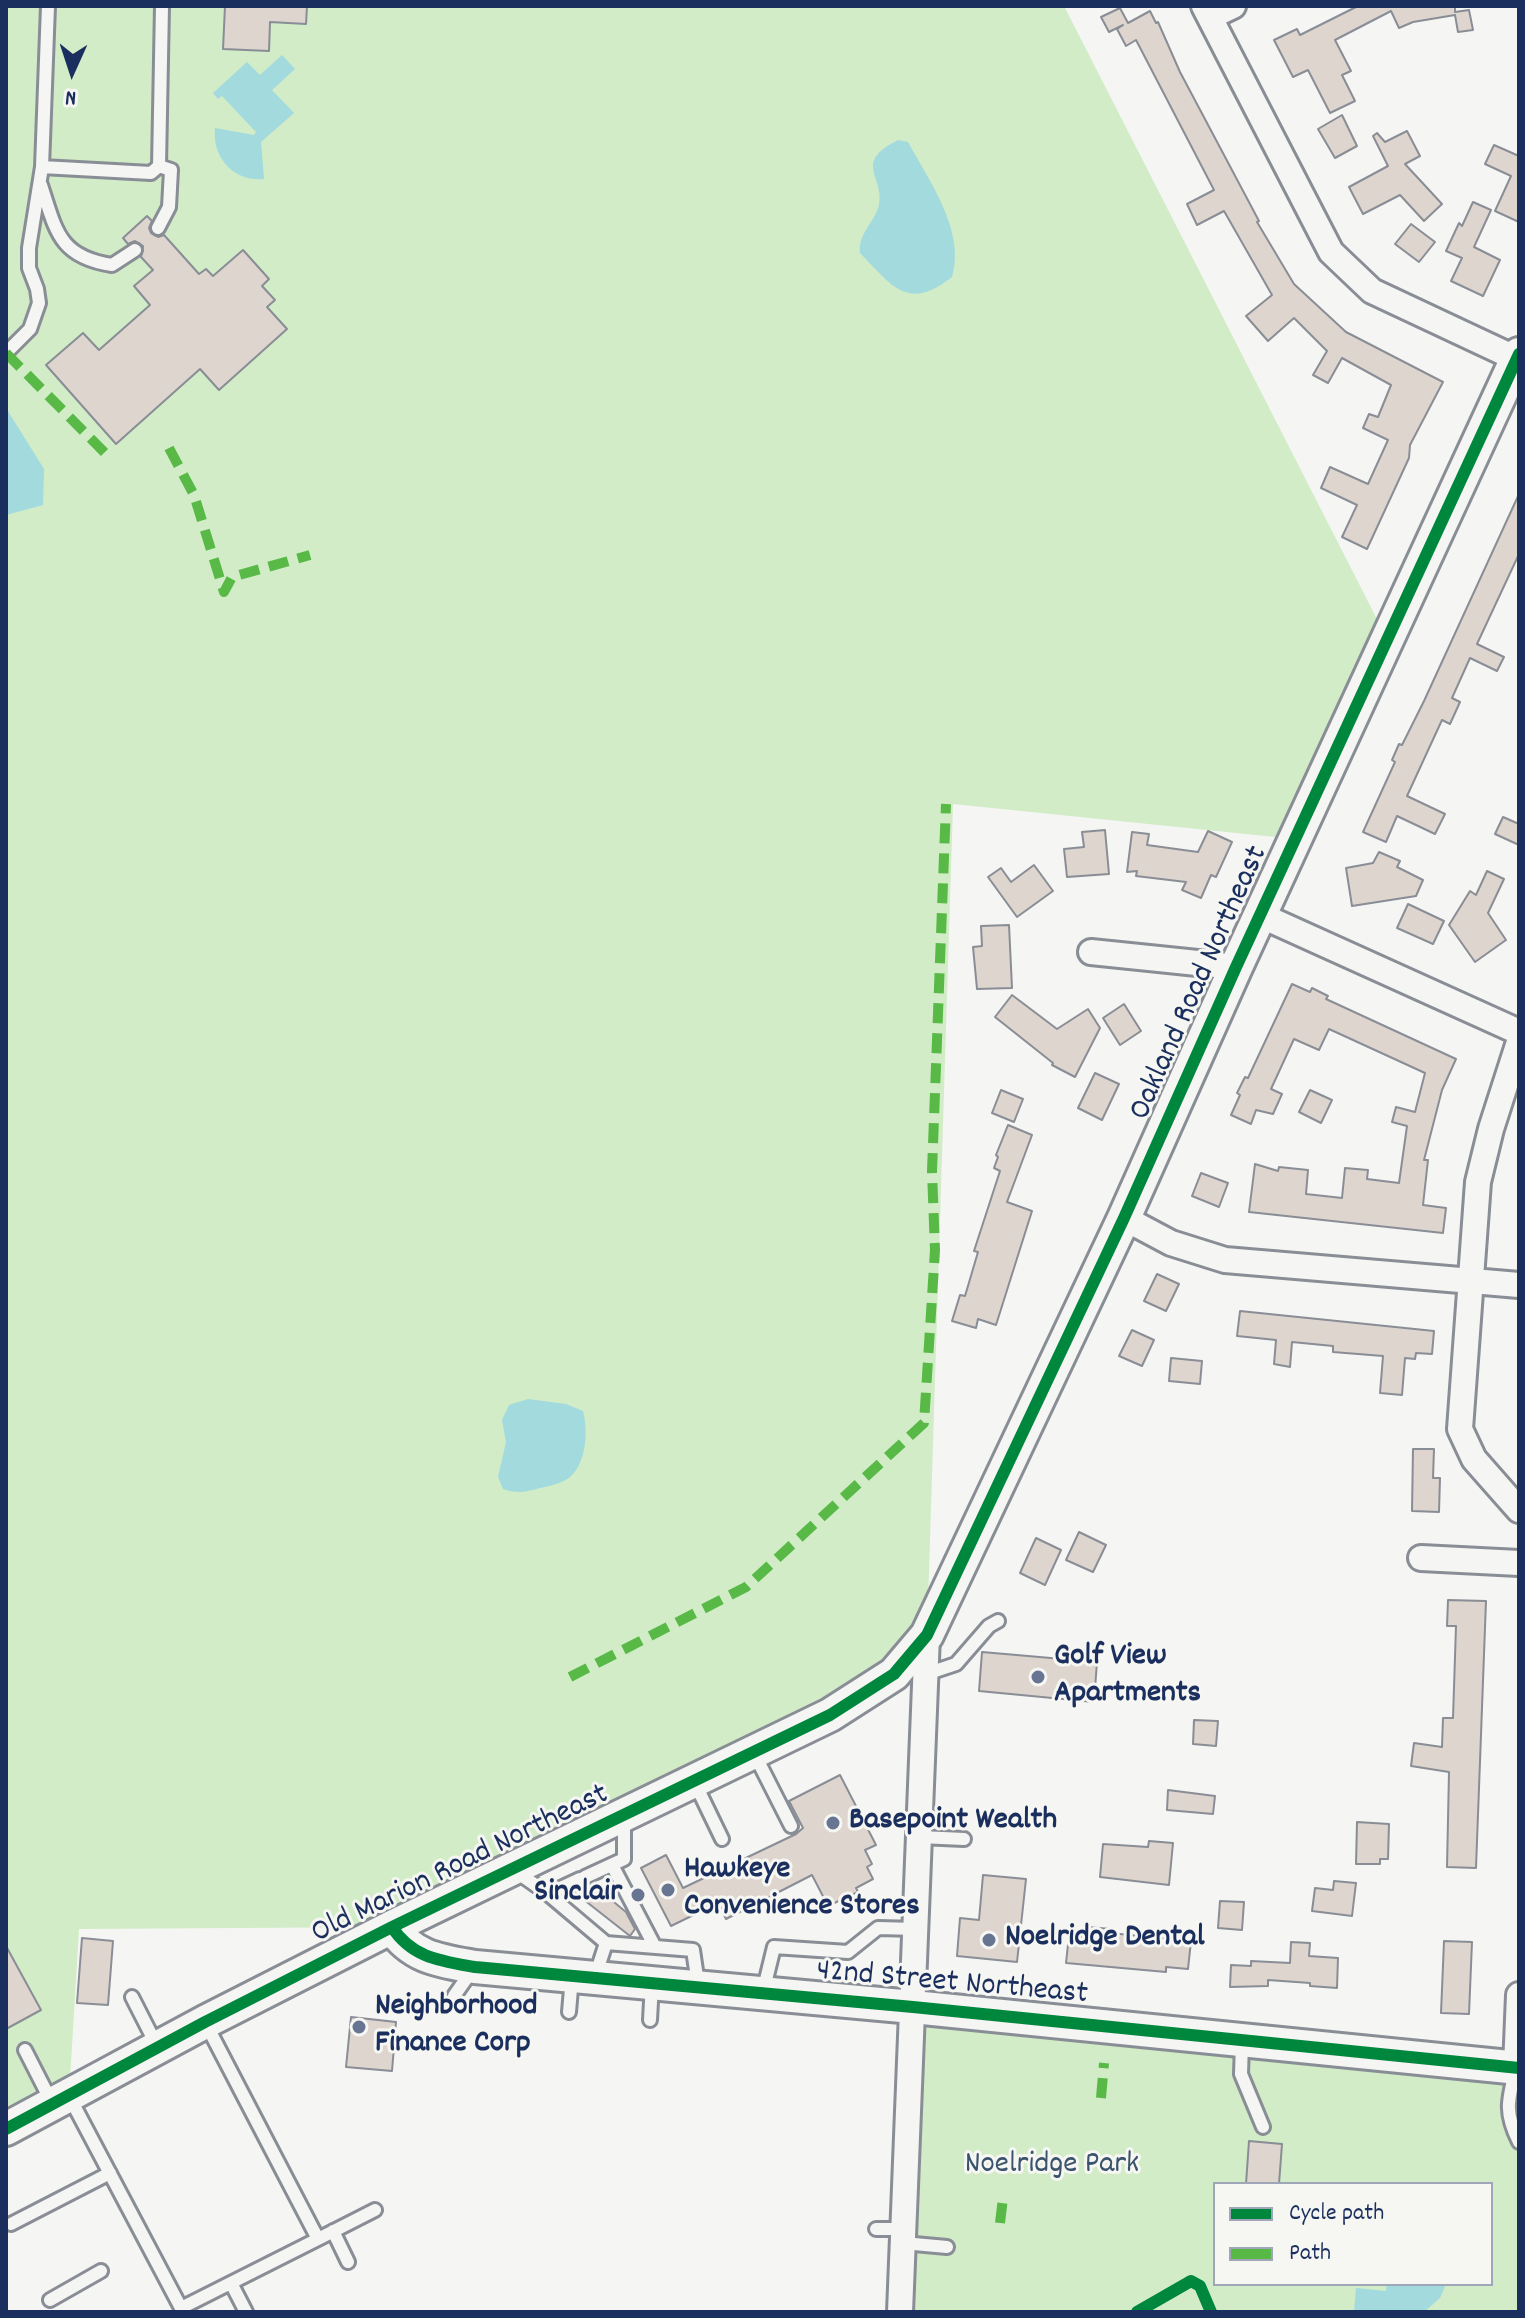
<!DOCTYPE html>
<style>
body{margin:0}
#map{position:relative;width:1525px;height:2318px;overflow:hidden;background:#f5f5f3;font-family:Dekko,sans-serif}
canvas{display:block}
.frame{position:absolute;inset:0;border:8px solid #1b2f5e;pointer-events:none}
.legend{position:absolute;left:1213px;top:2182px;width:280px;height:104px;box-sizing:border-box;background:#f6f6f2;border:2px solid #9ea6b7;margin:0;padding:10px 14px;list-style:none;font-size:24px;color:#1b2f5e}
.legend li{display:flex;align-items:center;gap:16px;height:40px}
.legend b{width:40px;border:2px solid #9ea6b7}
.north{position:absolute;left:32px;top:32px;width:80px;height:80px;-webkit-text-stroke:6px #f6f6f2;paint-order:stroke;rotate:183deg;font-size:22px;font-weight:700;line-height:32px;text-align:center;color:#1b2f5e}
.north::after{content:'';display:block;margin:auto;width:28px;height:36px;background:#1b2f5e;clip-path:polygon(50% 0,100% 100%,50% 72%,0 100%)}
</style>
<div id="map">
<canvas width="1525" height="2318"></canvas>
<div class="frame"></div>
<ul class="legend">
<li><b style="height:10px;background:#00873e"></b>Cycle path</li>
<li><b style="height:10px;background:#58b947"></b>Path</li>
</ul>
<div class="north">N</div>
</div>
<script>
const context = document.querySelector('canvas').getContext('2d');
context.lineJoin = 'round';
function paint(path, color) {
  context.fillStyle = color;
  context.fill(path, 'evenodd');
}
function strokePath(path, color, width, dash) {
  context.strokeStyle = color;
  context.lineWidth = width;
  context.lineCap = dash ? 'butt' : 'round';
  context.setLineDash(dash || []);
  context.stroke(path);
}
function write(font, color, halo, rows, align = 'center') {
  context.font = font + ' Dekko,sans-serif';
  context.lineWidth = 6;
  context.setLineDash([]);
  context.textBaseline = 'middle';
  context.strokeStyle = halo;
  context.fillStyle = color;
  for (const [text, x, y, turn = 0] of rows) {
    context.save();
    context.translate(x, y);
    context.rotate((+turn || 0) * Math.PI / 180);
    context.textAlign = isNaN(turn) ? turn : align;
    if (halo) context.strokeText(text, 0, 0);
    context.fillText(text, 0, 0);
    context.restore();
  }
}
const green = new Path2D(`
 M6,6H1064L1380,625L1295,839L953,804L927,1635L894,1674L392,1927L79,1929L69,2096L6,2129Z
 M913,2007L1519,2068V2312H900ZM1215,2184H1491V2284H1215Z`);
const water = new Path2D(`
 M282,55L295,69L272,90L294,113L261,142L264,179C234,182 212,158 215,128L254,135L256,132L222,96L218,99L213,93L247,62L260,75Z
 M898,140L908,142C929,181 966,231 952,277C908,312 892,286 860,253C858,233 875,222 879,205C885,176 852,163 898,140Z
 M6,408L44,469L43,505L6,515Z
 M528,1399L566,1404L583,1411C588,1430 587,1462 570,1477C563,1483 550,1486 540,1488C527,1492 516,1494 503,1489L498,1477L506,1442L502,1420L509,1405Z
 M1387,2284H1446L1440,2298L1424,2312H1354L1356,2288L1386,2291Z`);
const building = new Path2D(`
 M225,6H307L306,24L270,22L269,51L223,49Z
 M1358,6H1455V12L1469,10L1473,30L1458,32L1455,15L1413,22L1399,28L1391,11L1335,40L1351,71L1342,75L1355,101L1330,113L1308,70L1293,77L1274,40L1297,29L1300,35Z
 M1120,8L1128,23L1150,11L1156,23L1158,22L1180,72L1259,221L1257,222L1294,284L1346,332L1443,382L1410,445L1409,458L1367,549L1342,537L1357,505L1321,488L1330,467L1368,484L1388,440L1363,428L1369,414L1378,417L1391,385L1342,358L1328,383L1313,375L1327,351L1294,318L1268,341L1246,316L1272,295L1224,211L1197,225L1187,204L1214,190L1136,40L1126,46L1117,29L1123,25L1109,32L1101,17Z
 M1342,115L1357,146L1335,158L1318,129Z
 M1407,131L1420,156L1405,164L1442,204L1424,221L1400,195L1363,214L1349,187L1388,166L1373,136L1377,133L1385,142Z
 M1494,145L1519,156V222L1495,211L1511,176L1485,164Z
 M1473,202L1491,210L1474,247L1500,260L1483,296L1451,281L1462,258L1446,251L1459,223L1462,226Z
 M147,216L152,221L149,228L151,233L158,237L164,235L199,274L206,269L213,276L243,250L269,279L262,286L275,300L267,307L287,329L219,390L200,369L116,444L46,365L83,333L99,350L150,305L134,286L153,270L141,257L143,246L135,241L128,244L123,238Z
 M1411,224L1435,242L1419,262L1395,244Z
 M1519,494V554L1477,644L1504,657L1497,671L1470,658L1452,698L1460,702L1450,724L1442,720L1407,796L1445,814L1435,834L1397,816L1386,842L1363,832L1395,762L1392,760L1399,744L1402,745L1424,701Z
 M1503,817L1519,824V845L1495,834Z
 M1105,830L1109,874L1067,877L1064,849L1084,847L1082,832Z
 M1208,831L1232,842L1216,877L1211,875L1201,898L1182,890L1186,882L1136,876L1137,871L1127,872L1132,832L1149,834L1147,845L1198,852Z
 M1379,852L1400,861L1397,867L1423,880L1416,896L1352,906L1346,868L1373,863Z
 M1034,865L1053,891L1017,917L988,877L1001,868L1011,882Z
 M1487,871L1504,879L1488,913L1506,940L1475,962L1449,925L1470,891L1476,895Z
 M1408,904L1444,921L1433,944L1397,928Z
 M1009,925L1012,988L977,989L973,947L982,946L981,926Z
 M1292,984L1310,992L1312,988L1328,996L1326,999L1456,1059L1442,1090L1424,1160H1428L1423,1205L1446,1208L1443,1233L1249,1212L1255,1164L1278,1171L1279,1167L1308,1170L1306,1194L1342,1198L1345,1168L1368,1170L1367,1179L1399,1183L1407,1126L1392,1122L1396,1107L1415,1112L1425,1073L1329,1029L1319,1050L1294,1039L1271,1089L1282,1094L1273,1114L1256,1110L1251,1124L1231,1115L1240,1095L1237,1093L1245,1077L1248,1078Z
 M1012,995L1057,1029L1088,1009L1100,1028L1075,1077L1052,1065L1053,1063L995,1017Z
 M1124,1004L1141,1031L1120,1045L1103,1018Z
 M1095,1073L1119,1084L1102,1120L1078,1108Z
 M1001,1090L1023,1099L1014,1122L992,1113Z
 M1310,1090L1332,1100L1321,1123L1299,1112Z
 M1008,1125L1032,1135L1007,1202L1032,1211L996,1325L978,1319L976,1328L952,1321L960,1295L965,1296L978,1252L974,1251L1000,1171L994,1168L998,1157L996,1155Z
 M1201,1173L1228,1183L1219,1207L1192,1196Z
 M1157,1274L1179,1284L1166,1311L1144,1301Z
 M1240,1311L1434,1331L1432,1354L1416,1353L1415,1359L1405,1358L1402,1395L1380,1393L1383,1356L1333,1352V1346L1292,1342L1290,1367L1274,1364L1276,1340L1237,1336Z
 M1132,1330L1154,1340L1142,1366L1119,1356Z
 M1171,1358L1202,1361L1200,1384L1169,1381Z
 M1413,1449H1434L1433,1478H1440L1439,1512L1412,1511Z
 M1079,1532L1106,1545L1093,1572L1066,1560Z
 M1036,1538L1061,1550L1045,1585L1020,1573Z
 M1448,1600L1486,1601L1476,1868L1447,1867L1449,1772L1411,1766L1414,1743L1442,1747L1443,1718H1453L1456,1626H1447Z
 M982,1652L1097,1662L1094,1702L979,1691Z
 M1194,1720L1218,1721L1216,1746L1193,1744Z
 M840,1775L876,1845L865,1850L872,1864L867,1867L873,1879L856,1888L858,1892L828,1906L812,1875L726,1919L718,1903L671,1926L641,1868L666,1855L683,1888L796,1834L803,1828L789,1801Z
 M1168,1790L1215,1796L1213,1814L1167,1810Z
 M1357,1822L1389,1824L1388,1859H1380V1864H1356Z
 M1149,1841L1173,1843L1169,1885L1100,1877L1103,1844L1148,1847Z
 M983,1875L1026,1879L1017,1962L957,1956L960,1918L979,1920Z
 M1334,1881L1356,1883L1352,1916L1312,1911L1315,1888L1333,1890Z
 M592,1884L626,1912L635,1929L630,1936L574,1892Z
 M1220,1901L1244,1902L1242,1930L1218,1928Z
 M1088,1927L1111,1929L1110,1933L1191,1941L1188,1969L1166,1967V1972L1066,1963L1069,1935L1088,1937Z
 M82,1938L113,1941L108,2005L77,2003Z
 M1444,1941L1472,1942L1469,2014L1441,2013Z
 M1291,1942L1310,1943L1309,1956L1338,1958L1337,1988L1310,1986V1983L1268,1980V1986L1230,1987L1231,1965L1251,1966V1961L1290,1963Z
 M6,1946L41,2010L6,2029Z
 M351,2017L396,2022L392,2071L346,2067Z
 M1249,2141L1282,2144L1279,2184H1246Z`);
const lane = new Path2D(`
 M42,167L151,173L159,166L162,6
 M41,185C56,231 59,257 112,265L135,250
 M158,228L169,207L171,170L159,166
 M6,353L30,329L39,303L37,289L29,268V248L42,167L48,6
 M926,1674L956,1664L989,1626L998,1621
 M755,1755L791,1826
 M694,1781L722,1839
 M920,1837L964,1839
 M612,1865L655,1947
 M514,1870L548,1894L580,1879
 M585,1877L624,1859V1817
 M548,1894L606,1943
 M595,1977L606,1943L693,1950L698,1984
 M763,1992L774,1947L848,1952L878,1928L916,1929
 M454,1996L473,1969
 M132,1997L158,2048
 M569,2012L572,1977
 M650,2020L652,1983
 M1242,2043L1241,2074L1263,2127
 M25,2050L51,2101
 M1516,2068C1508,2100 1504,2112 1519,2142
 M69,2096L181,2308L318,2239L205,2022
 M11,2224L110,2173
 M876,2229H904
 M333,2231L348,2262
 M318,2239L375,2210
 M903,2243L947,2247
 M231,2283L246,2312
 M50,2300L101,2271`);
const street = new Path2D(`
 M1204,6L1331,252L1372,291L1517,359
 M1210,17L1233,6
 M1260,915L1519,1032
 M1091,952L1236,967
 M1519,1042L1491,1129L1478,1182L1460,1429L1474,1459L1519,1510
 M1124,1218L1171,1243L1225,1260L1519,1285
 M1421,1558L1519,1563
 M1516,2067L1519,1995
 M900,2312L927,1635`);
const secondary = new Path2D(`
 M392,1927C412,1958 441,1961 475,1967L913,2007L1519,2068
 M6,2129L205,2022L392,1927L830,1715L894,1674L927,1635L1124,1218L1236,967L1519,354`);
const quiet = new Path2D(`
 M6,353L105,453
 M169,448L194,495L224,592L232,577L310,555
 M570,1677L746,1587L924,1423L935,1250L932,1171L946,804
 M1101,2098L1104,2063
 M1000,2223L1003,2198`);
const cycleway = new Path2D(`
 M392,1927C412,1958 441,1961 475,1967L913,2007L1519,2068
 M6,2129L205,2022L392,1927L830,1715L894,1674L927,1635L1124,1218L1236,967L1519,354
 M1137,2312L1191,2281L1200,2286L1211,2312`);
const markers = [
 [1038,1677,8,"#677492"],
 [833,1823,8,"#677492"],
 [668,1890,8,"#677492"],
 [638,1895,8,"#677492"],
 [989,1940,8,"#677492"],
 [359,2027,8,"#677492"]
];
const streetNames = [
 ["Oakland Road Northeast",1201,984,-66],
 ["Old Marion Road Northeast",461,1866,-26],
 ["42nd Street Northeast",952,1985,5]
];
const poiNames = [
 ["Golf View",1054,1659],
 ["Apartments",1054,1696],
 ["Basepoint Wealth",849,1823],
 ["Hawkeye",684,1872],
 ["Convenience Stores",684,1909],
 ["Sinclair",622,1895,"right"],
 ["Noelridge Dental",1005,1940],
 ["Neighborhood",375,2009],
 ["Finance Corp",375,2046]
];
const parkNames = [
 ["Noelridge Park",1052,2167]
];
paint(green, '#d1ecc7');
paint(water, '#a2dade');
paint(building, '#ded5ce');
strokePath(building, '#898d95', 2);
strokePath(lane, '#898d95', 18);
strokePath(street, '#898d95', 30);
strokePath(secondary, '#898d95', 38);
strokePath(lane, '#f5f5f3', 12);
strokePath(street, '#f5f5f3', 24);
strokePath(secondary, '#f5f5f3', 32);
strokePath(quiet, '#58b947', 10, [20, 10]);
strokePath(cycleway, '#00873e', 12);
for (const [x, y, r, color] of markers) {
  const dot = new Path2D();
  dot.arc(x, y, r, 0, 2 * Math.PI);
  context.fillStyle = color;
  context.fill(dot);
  strokePath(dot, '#f6f6f2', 3);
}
write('32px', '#1b2f5e', '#f6f6f2', streetNames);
write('bold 32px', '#1b2f5e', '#f6f6f2', poiNames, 'left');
write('32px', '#3a536c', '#f6f6f2', parkNames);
</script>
